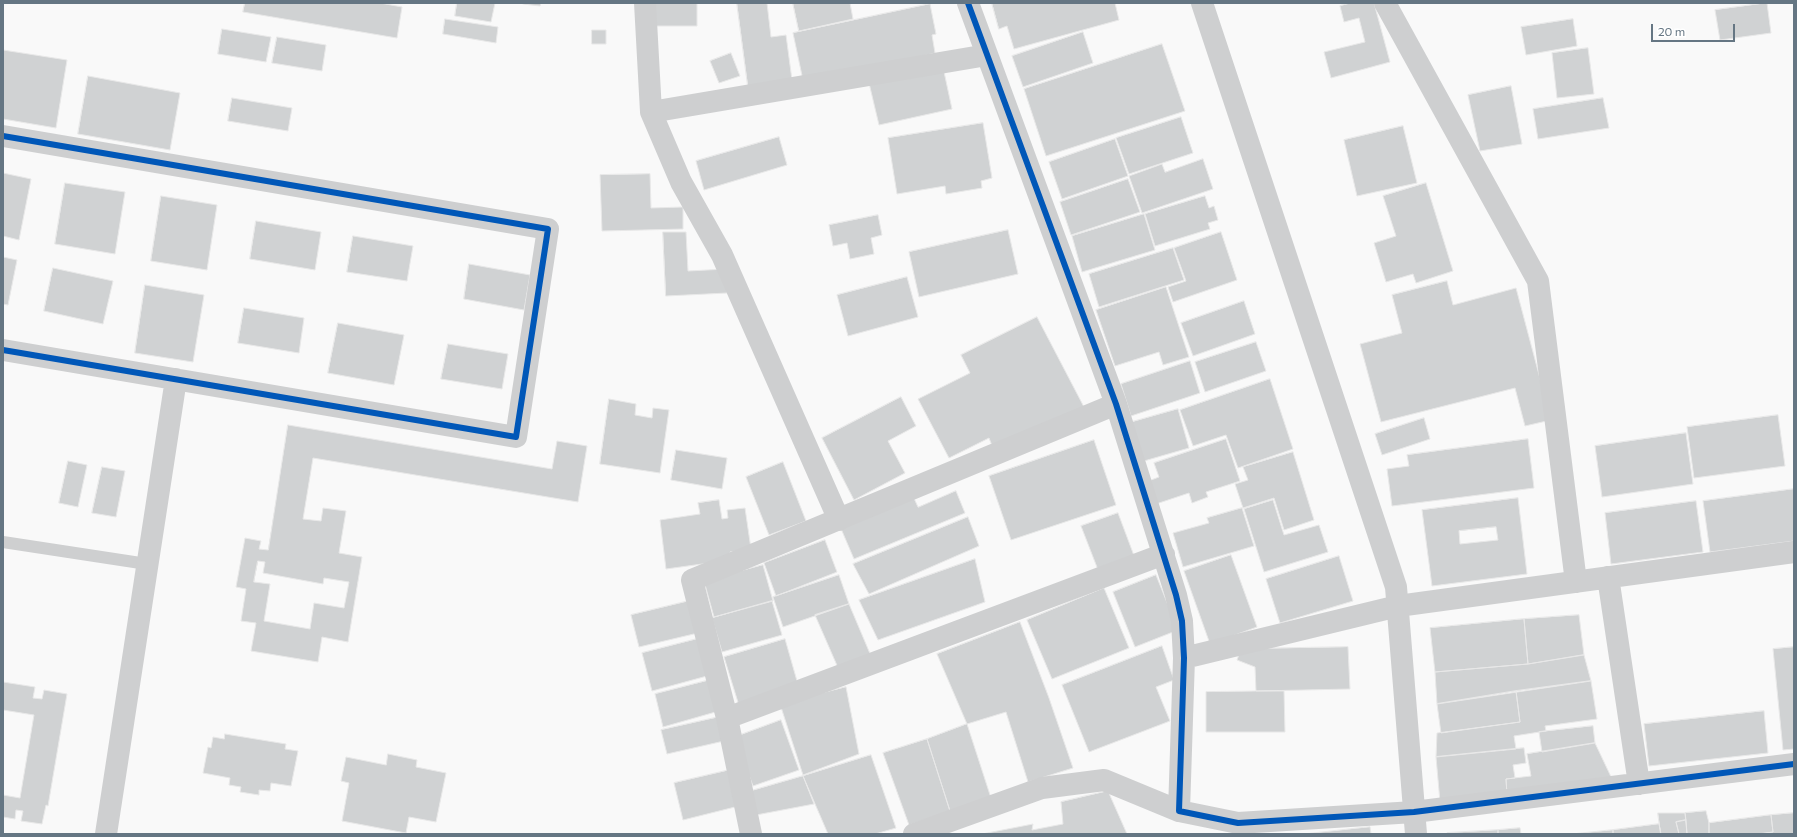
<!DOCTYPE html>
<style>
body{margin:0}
#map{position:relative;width:1797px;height:837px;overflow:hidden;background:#f9f9f9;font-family:Commissioner,sans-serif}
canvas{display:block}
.frame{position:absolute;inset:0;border:4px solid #657683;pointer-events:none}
.scale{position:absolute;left:1651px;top:24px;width:84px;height:18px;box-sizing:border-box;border:2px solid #657683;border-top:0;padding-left:5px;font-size:12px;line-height:14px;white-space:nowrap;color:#657683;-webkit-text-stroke:3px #fff;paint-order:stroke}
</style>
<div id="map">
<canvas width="1797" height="837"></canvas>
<div class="frame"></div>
<div class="scale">20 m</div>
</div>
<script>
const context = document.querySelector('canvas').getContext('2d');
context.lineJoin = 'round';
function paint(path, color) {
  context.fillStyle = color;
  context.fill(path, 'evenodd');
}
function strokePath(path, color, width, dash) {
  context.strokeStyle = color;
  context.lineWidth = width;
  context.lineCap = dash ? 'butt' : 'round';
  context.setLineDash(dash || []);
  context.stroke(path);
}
const building = new Path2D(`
 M245,3H380L402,7L397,38L243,12Z
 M457,3H495L491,22L455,16Z
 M523,3H541L540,6L523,4Z
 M651,3H697V26H651Z
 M737,3H767L771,37L786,35L792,80L748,86Z
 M793,3H850L853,19L799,31Z
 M992,3H1115L1119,20L1014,49L1007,26L999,29Z
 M1351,3H1374L1390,62L1331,78L1324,52L1365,42L1359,18L1344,22L1340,6Z
 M1767,3L1771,33L1720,40L1715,10Z
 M930,4L936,34L932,35L935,53L804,85L793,33Z
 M445,19L498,27L496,43L443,34Z
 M1573,19L1577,46L1526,55L1521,27Z
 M222,29L271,37L266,62L218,54Z
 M592,30H606V44H592Z
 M1083,32L1093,63L1023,87L1012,56Z
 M277,37L326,45L322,71L272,63Z
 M1162,44L1185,111L1046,156L1024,89Z
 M1588,48L1594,94L1557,98L1552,53Z
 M3,50L67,60L56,128L3,119Z
 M731,53L740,76L719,83L710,61Z
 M943,67L952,109L879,125L869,83Z
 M88,76L180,93L170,150L78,134Z
 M1511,86L1522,144L1480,151L1468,95Z
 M232,98L292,108L288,131L228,121Z
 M1603,98L1609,128L1538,139L1533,109Z
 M1181,117L1193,153L1129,174L1116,138Z
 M983,123L992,178L981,181L982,188L946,194L945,186L897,194L888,138Z
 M1403,126L1417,183L1357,196L1344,140Z
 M779,137L787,165L704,190L696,161Z
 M1115,139L1128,176L1062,199L1049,162Z
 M1203,159L1213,189L1142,213L1129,176L1162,164L1165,172Z
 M3,173L31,179L19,240L3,236Z
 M650,174L651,208L683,207V229L602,231L600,175Z
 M1128,179L1140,212L1071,235L1060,202Z
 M65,183L125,192L115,254L55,244Z
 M1426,183L1453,271L1416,283L1413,274L1386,282L1374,243L1396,236L1383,196Z
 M161,196L217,205L207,270L151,261Z
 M1205,196L1209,208L1214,206L1218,220L1208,223L1210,229L1155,246L1145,214Z
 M1144,214L1155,250L1082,272L1072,236Z
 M878,215L882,235L871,238L874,254L850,259L847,243L833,246L829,225Z
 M256,221L321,232L315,270L250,259Z
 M1008,230L1018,274L919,297L909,252Z
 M663,232H686L688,271L726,269L727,293L666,296Z
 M1221,232L1237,280L1173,302L1168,287L1186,281L1174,248Z
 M353,236L413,246L407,281L347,272Z
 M1173,248L1184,280L1099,307L1089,274Z
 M3,257L17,260L8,305L3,304Z
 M469,264L530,275L524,310L464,299Z
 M53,268L113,281L103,324L44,311Z
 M907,277L918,317L848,336L837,295Z
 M1447,281L1453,305L1516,288L1551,420L1525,426L1515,388L1381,422L1360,344L1402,333L1392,295Z
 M145,285L204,295L193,362L135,353Z
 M1166,287L1189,357L1163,365L1159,352L1115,366L1096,310Z
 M1244,301L1255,334L1193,356L1181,323Z
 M244,308L304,318L299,353L238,343Z
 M1037,317L1085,409L993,448L989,438L949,458L918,399L970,373L961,355Z
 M338,323L404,335L394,385L328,373Z
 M1256,342L1266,371L1205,392L1195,362Z
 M448,344L508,354L502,389L441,379Z
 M1190,361L1200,393L1131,416L1121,384Z
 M1270,379L1293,449L1238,468L1226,435L1193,446L1180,410Z
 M901,397L916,426L888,441L905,473L854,500L822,438Z
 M609,399L636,404L635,415L652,418L653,408L669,410L660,473L600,464Z
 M1178,409L1189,448L1144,461L1132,422Z
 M1778,415L1785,466L1694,478L1687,427Z
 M1424,418L1430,439L1382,455L1375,434Z
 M288,425L552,469L557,441L587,446L578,502L313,458L303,519L321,521L323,508L346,511L339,553L362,557L348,642L322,637L318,662L251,651L256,623L241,621L246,589L236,587L245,538L261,541L259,549L268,550ZM258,561L265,562L263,573L323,584L324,578L349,582L344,608L314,603L310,629L264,621L270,584L254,582Z
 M1686,433L1693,484L1602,497L1595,446Z
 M1226,439L1240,481L1206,492L1208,497L1192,503L1189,493L1153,505L1146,482L1159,477L1154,463Z
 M1528,439L1534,488L1392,506L1387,469L1409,466L1407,455Z
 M1094,440L1116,505L1011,540L989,476Z
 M676,450L727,458L722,489L671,480Z
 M1293,452L1314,520L1284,530L1274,498L1243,508L1235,484L1248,480L1243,467Z
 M68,461L87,465L78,507L59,503Z
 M783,462L806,521L769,535L746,477Z
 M102,467L125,471L116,517L92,513Z
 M1794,489V541L1710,552L1703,501Z
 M956,491L965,513L854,559L839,524L912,494L918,507Z
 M1518,498L1527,574L1432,586L1422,510ZM1496,527L1498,540L1460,544L1459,531Z
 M719,500L722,519L728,518L727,510L745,508L751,549L730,552L731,560L666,569L660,520L700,514L698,503Z
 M1273,500L1284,535L1319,525L1328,552L1264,572L1244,509Z
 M1696,501L1703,552L1611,564L1605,513Z
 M1242,508L1254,546L1183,567L1173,533L1209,523L1207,518Z
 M1118,513L1136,561L1100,575L1081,526Z
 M968,517L979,546L869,594L853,564Z
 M825,540L837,572L776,596L764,563Z
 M1231,555L1257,627L1210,644L1184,571Z
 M1339,556L1353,601L1280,623L1266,579Z
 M975,559L985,602L878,640L859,600Z
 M763,565L773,601L714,617L704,581Z
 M839,575L849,604L783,627L773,597Z
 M1156,575L1178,630L1135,647L1113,592Z
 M1104,588L1129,648L1052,679L1027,620Z
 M689,601L698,633L639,647L631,615Z
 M772,601L782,635L722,652L712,618Z
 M849,604L871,656L839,670L815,615Z
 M1579,615L1584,655L1528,664L1524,619Z
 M1524,619L1528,664L1435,672L1430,628Z
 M1020,622L1049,698L1073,768L1028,782L1006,712L967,724L937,654Z
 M697,639L707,676L652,691L642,653Z
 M785,639L801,695L741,712L724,657Z
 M1162,646L1174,680L1156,687L1170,721L1089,752L1062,685Z
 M1348,647L1350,689L1256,691L1255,667L1237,660L1241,649Z
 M1794,647V749L1783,750L1773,649Z
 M1584,655L1591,681L1437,704L1435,672L1528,664Z
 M710,680L719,711L663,727L655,694Z
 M1591,681L1597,719L1545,726L1546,731L1514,736L1516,749L1436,757L1437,733L1520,722L1516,691Z
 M3,682L35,687L33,698L42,699L44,690L67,694L48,806L46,805L42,824L21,821L23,811L16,810L15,819L3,817V795L20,798L34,715L3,710Z
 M846,687L859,754L803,775L780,704Z
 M1256,691H1284L1285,732H1206V692Z
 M1516,691L1520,722L1441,733L1437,704Z
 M1764,711L1768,753L1649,766L1644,724Z
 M719,717L724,741L667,754L661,730Z
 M781,720L799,770L753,786L735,737Z
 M967,724L991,798L950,811L927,739Z
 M1593,726L1595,743L1542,752L1539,732Z
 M225,734L286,744L285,749L298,751L291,786L271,783L270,791L259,790V795L240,792L241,787L229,785L230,778L203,773L208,747L211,748L213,737L224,739Z
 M927,739L950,811L909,825L883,753Z
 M1595,743L1613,781L1507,795L1506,779L1531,776L1527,754Z
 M1524,748L1526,763L1513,765L1515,778L1506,779L1507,795L1440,802L1436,757Z
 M388,754L417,760L416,767L446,773L436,822L409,817L406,833L342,821L349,783L341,781L346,757L386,765Z
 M871,755L896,828L875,834H828L803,776Z
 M734,769L743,805L683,820L674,783Z
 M803,776L814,804L756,815L751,791Z
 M1108,791L1127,834H982L1033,824L1032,830L1063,824L1061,802Z
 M1706,811L1709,823V834H1687L1685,813Z
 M1658,813H1685L1686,820L1676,822L1679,834H1661Z
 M1794,813V834H1760L1773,832L1771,815Z
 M1771,815L1773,832L1758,834H1709V823Z
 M1686,820L1687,834H1679L1676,822Z
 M1659,824L1661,834H1613V830Z
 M1370,827L1371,834H1304Z
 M1520,828L1521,834H1498V830Z
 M1498,830V834H1447V833Z
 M1613,830V834H1572Z`);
const service = new Path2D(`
 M3,542L147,564`);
const minor = new Path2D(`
 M645,3L651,112L681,182L722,255L839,520
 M968,3L1116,404L1176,595L1182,621L1184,658L1179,811L1238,823L1414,812L1794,764
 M1202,3L1396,587L1416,834
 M1385,3L1538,281L1576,582
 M651,112L987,55
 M3,136L548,229L516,437L3,350
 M1608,577L1639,784
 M1184,658L1398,606L1794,552
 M727,718L1164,554
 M106,834L176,379
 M751,834L727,718L692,580L1116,404
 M914,834L1042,788L1104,780L1179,811`);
const cycleway = new Path2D(`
 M968,3L1116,404L1176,595L1182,621L1184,658L1179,811L1238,823L1414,812L1794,764
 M3,136L548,229L516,437L3,350`);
paint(building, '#d0d2d3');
strokePath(building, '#e8e8e8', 1);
strokePath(service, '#cecfd0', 12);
strokePath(minor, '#cecfd0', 22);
strokePath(cycleway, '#0057b8', 6);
</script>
